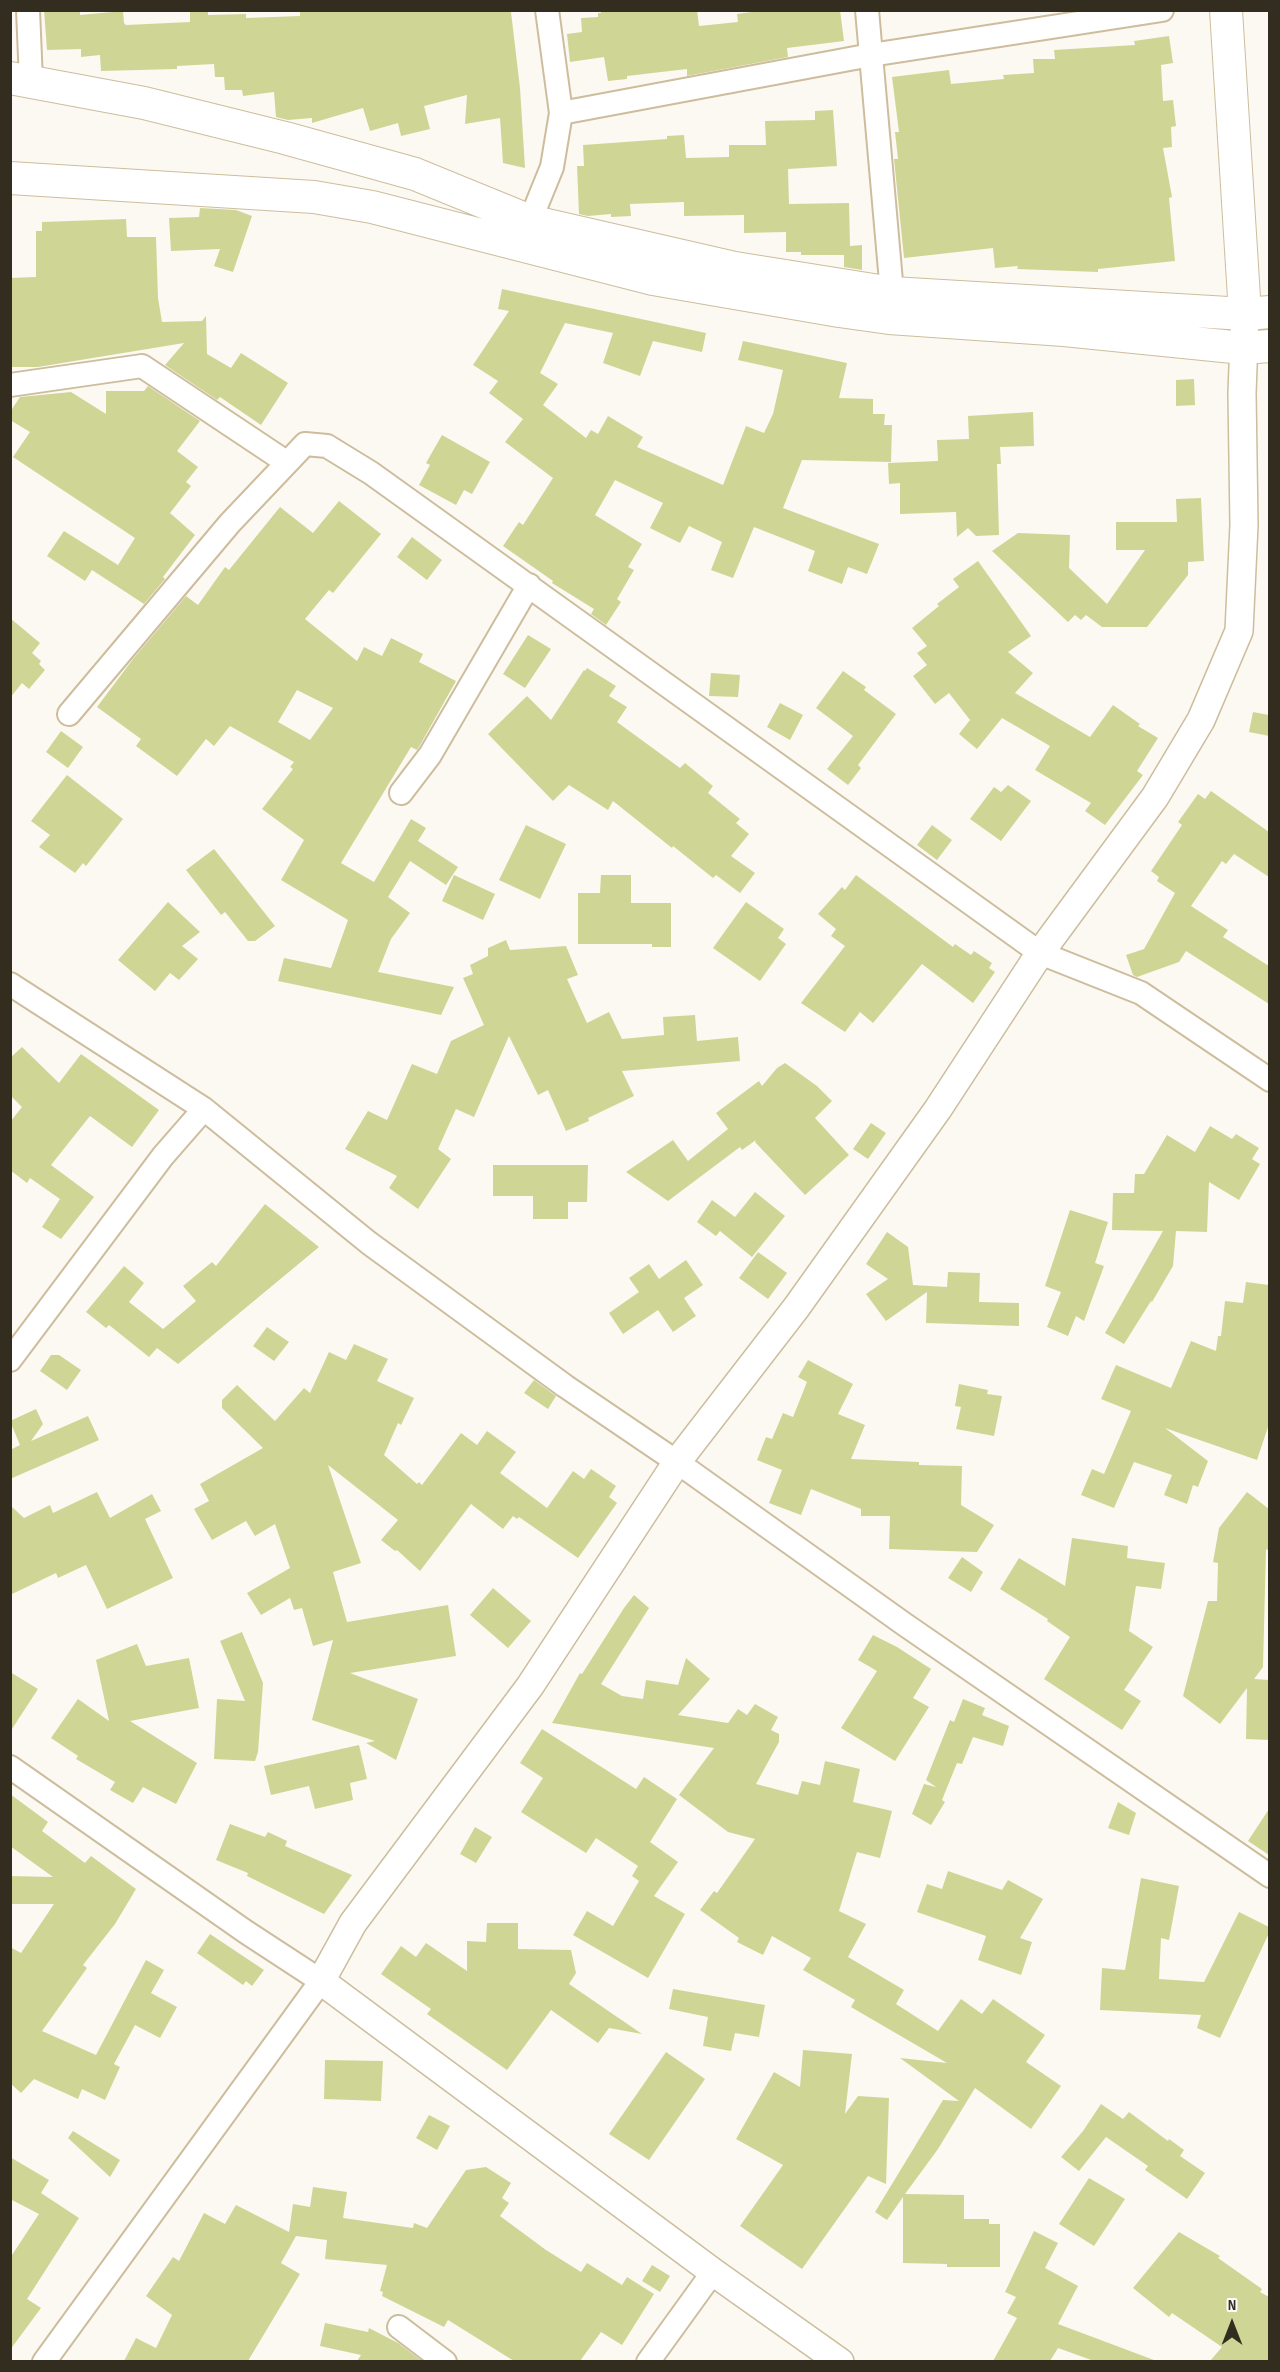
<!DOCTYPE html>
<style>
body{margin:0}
#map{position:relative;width:1280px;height:2372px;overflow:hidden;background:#fcf9f3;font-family:"Sofia Sans Condensed",sans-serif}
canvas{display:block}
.frame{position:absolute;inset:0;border:12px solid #332d20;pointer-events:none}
.north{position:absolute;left:1202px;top:2294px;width:60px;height:60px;-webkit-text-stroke:4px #fff;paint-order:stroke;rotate:0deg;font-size:16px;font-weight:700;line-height:24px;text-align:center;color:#332d20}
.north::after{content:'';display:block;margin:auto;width:21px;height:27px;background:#332d20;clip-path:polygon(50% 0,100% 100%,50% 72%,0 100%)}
</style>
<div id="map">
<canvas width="1280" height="2372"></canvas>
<div class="frame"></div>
<div class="north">N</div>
</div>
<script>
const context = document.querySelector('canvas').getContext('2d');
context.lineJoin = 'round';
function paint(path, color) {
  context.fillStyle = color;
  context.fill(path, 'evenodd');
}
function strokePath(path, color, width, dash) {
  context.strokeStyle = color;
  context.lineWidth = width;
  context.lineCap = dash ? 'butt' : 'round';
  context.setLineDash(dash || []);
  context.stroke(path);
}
const building = new Path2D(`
 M44,10H80V15L123,11L124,23L126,25L190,22V10H208V15L246,14V18L300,16V10L511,12L520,88L525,168L503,163L500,118L465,124L467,95L424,106L430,129L401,136L398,123L370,131L363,108L312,123V118L288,120L276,117L274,92L243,96L242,90H225L224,77H215L214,64L177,66V69L101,71L100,55L81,57V49L47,50Z
 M601,10H697L699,26L738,22L737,14L766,10H840L844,41L787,48L788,57L687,76V69L627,76V79L608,81L604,57L570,62L567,34L582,32L581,18L598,17V13H601Z
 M1169,36L1173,63L1161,65L1163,101L1173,100L1176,126L1171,127L1172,147L1163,148L1172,197L1169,198L1175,261L1098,269V272L1017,269L1018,266L995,268L993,248L904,258L894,159H898L895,132H899L892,77L949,70L951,84L1004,79L1003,75L1034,73L1033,59H1055L1054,50L1135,45L1134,41Z
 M833,110L837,166L788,169L789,204L849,203L850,246L862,245V270L844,267V255H801V252H786V232L744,233V215L684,216V202L630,204L631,216L611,217V214L588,216L579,214L577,166H584L583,145L667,139V136L684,135L686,158L729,157V145H766L765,121L815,120V111Z
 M200,208L236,210L252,216L233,272L214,266L220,249L171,251L169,218L199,217Z
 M126,219L127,237H156L158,298L162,322L202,321L206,316L207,354L231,368L241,353L288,383L261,425L220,397L217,400L165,365L184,343L38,367H10V278L36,277V231H42V222Z
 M502,289L706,333L702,352L653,341L640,376L603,363L613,333L565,323L540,373L558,384L543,405L586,438L591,430L598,434L608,416L643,437L637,447L723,485L746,426L764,433L773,414L783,370L738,360L743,341L847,363L839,398L873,399V414H885L884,425H892L891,462L802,460L783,508L879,544L867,574L848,567L842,584L808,571L815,551L754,527L733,578L711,570L722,542L689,526L680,543L650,528L663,503L615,480L595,515L642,544L628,567L634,570L617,599L621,602L606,625L591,614L594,609L552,583L553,581L503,546L519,522L523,525L553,478L505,442L523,419L489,393L498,381L473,365L509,311L498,309Z
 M1194,379L1195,405L1176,406V380Z
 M148,386L200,421L177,451L198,467L186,482L191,486L170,513L195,535L163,577L165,579L144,604L92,570L85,581L47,556L64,531L118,565L135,538L13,457L30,432L10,420V412L20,397L71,392L106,414V391H144Z
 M1033,412L1034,446L1000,447L1001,464H997L999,535L976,536L968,528L957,537L956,512L900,514V483L889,484L888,463L938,461L937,440L969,439L968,416Z
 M442,435L490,462L472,494L464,490L456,505L419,485L430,465L426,463Z
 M1201,498L1204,561L1188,562V575L1147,627H1102L1086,615L1081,620L1075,615L1068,622L992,551L1018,533L1070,535L1069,568L1107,604L1145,550H1116V522H1177L1176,499Z
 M339,501L381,534L333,593L329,590L305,619L357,661L364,647L382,656L391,638L423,654L419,662L456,681L419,747L417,750L411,747L341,863L374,882L411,819L426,828L418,841L458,867L446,885L410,861L388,897L410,913L391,939L378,972L454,987L441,1015L278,981L284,958L331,968L348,920L281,880L304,840L262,809L293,769L290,767L294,762L230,726L214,746L206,739L177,776L136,746L141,739L97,707L133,659L186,596L198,605L225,567L229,570L280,507L313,533ZM297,690L333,708L310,740L278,722Z
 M412,537L442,560L427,580L397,557Z
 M978,561L1031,636L1008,652L1033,673L1015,693L1090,737L1113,705L1140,724L1138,726L1158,738L1137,771L1143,775L1105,825L1085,811L1091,803L1035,770L1050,746L1002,718L977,749L959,734L970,720L949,693L935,704L913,676L927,665L917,653L927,646L912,628L939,606L937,604L959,587L953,579Z
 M10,618L40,643L32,653L41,661L39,664L45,670L29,689L22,683L10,698Z
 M528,635L551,649L525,688L503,674Z
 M587,668L616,686L609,696L627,707L617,722L680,768L685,763L713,786L708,793L740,819L736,823L749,834L731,856L755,873L740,893L716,875L713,878L673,846L672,848L613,801L608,810L569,785L553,801L488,734L527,696L551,720L584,670L585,671Z
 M843,671L866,687L864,690L896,714L858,765L861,768L848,785L827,769L853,736L816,708Z
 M711,673L740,675L738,697L709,696Z
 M780,703L803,715L790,740L767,727Z
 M1253,712L1269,715V736L1249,732Z
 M61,731L83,747L68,768L46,752Z
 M67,775L123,819L86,866L83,863L75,873L39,847L50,835L31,821Z
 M1008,785L1031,801L1001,841L970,819L994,787L1001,792Z
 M1211,791L1269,832V877L1234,854L1226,864L1222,861L1191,906L1228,930L1223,937L1269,966V1004L1186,951L1179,962L1137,977L1133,975L1126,955L1144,949L1175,893L1157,881L1159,877L1151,871L1182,825L1178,822L1198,794L1205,799Z
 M526,825L566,844L540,899L499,880Z
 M932,825L952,840L937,860L917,845Z
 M214,849L275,926L255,941H248L225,912L221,915L186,870Z
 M454,875L495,894L483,920L442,901Z
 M601,875H631V903H671V947H652V944H578V893H600Z
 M856,875L953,947L955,944L971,955L974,951L992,963L989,968L995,972L973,1003L922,964L873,1023L860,1012L845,1032L801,1003L845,946L831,936L836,929L818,914L842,887L845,890Z
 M168,902L200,932L182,946L198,959L179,980L170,973L155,991L118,960Z
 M746,902L784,929L778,938L786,944L760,981L713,948Z
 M506,940L510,950L566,946L578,975L567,979L587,1023L609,1012L622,1039L664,1035L663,1017L695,1015L697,1041L738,1037L740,1061L622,1071L634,1096L588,1118L589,1121L566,1131L548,1090L538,1095L509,1036L474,1117L456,1109L438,1149L451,1159L418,1209L389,1188L397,1176L345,1149L368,1111L387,1120L412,1064L437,1074L451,1041L484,1025L463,978L473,974L470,965L488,956V948Z
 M22,1047L59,1083L81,1054L159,1110L132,1147L90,1116L51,1165L94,1197L61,1239L42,1227L60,1199L30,1178L27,1183L10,1170V1122L22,1107L10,1095V1058Z
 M785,1063L817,1086L832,1101L815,1118L849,1155L805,1195L755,1142L756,1140L742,1150L740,1147L668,1201L626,1172L673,1140L688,1161L728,1129L716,1113L759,1081L762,1086L777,1068Z
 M871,1123L886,1133L868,1159L853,1149Z
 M1210,1126L1232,1139L1236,1134L1259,1148L1252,1159L1260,1164L1239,1200L1209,1182L1207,1232L1176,1231L1173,1266L1152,1302L1151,1301L1124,1344L1105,1333L1163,1231L1112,1230L1113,1193H1134L1135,1174H1144L1167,1135L1195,1152Z
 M493,1165H588L587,1202H568V1219H533V1196H493Z
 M755,1192L785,1216L752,1257L720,1231L716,1236L697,1222L712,1200L735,1217Z
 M265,1204L319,1247L178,1364L157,1348L149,1357L109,1325L106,1328L86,1312L124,1266L144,1283L129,1302L163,1329L196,1301L183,1286L212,1262L216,1266Z
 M1070,1210L1108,1222L1095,1263L1104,1266L1084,1321L1076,1316L1068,1336L1047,1327L1061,1292L1045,1286Z
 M887,1232L908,1247L913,1285L947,1287L948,1272L980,1273L979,1302L1019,1303V1326L926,1323L927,1292L886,1321L866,1294L888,1279L866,1264Z
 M758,1252L787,1273L768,1299L739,1278Z
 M686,1260L703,1285L684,1298L696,1316L673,1332L658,1310L623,1334L609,1313L639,1292L629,1278L649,1264L659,1279Z
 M1246,1282L1269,1285V1424L1257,1460L1165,1428L1208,1461L1198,1487L1193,1485L1187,1504L1164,1495L1172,1475L1134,1462L1114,1508L1081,1495L1092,1469L1104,1474L1131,1411L1101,1399L1116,1365L1171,1388L1191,1341L1216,1351L1218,1336H1221L1225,1301L1243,1303Z
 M267,1327L289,1342L274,1361L253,1346Z
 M354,1344L388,1359L377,1381L414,1398L401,1425L398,1423L384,1455L417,1484L419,1482L422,1485L461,1433L477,1445L487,1431L516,1452L500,1473L547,1508L573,1471L584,1479L591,1469L616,1486L609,1497L617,1503L578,1558L519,1517L517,1519L513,1516L503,1529L471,1504L420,1571L397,1550L395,1551L381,1540L398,1520L328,1465L361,1563L333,1572L347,1622L448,1605L456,1656L350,1673L418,1699L396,1760L366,1743L375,1741L312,1720L333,1640L313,1646L302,1608L294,1610L290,1598L261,1615L247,1593L290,1568L275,1524L255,1536L246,1521L212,1540L194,1509L209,1501L200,1484L263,1448L222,1408V1400L237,1385L275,1421L304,1388L310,1393L329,1352L346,1360Z
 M51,1355H59L81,1370L67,1390L40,1371Z
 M808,1360L853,1384L838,1414L865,1425L851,1459L919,1462V1465L962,1466L961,1505L994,1525L977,1552L889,1549L890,1516H861V1509L811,1489L801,1515L769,1503L782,1470L757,1460L766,1437L772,1439L783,1413L793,1417L807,1382L798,1377Z
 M534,1380L556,1396L548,1409L524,1393Z
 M959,1384L988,1390L987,1394L1002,1396L994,1436L956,1429L961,1407L955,1406Z
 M36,1409L43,1424L31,1441L88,1416L99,1440L10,1479V1450L20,1445L10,1421Z
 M97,1492L110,1518L152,1494L161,1511L145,1519L173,1578L107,1609L86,1565L58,1578L56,1573L10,1595V1505L24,1518L50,1505L53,1513Z
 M1247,1492L1269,1509V1551L1266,1549L1263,1667L1254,1679L1269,1680V1740L1246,1739L1247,1688L1220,1724L1183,1696L1208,1601H1217L1218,1563L1213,1562L1219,1528Z
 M1072,1538L1128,1546L1127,1558L1165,1563L1161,1589L1136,1586L1129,1631L1153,1647L1124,1690L1141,1701L1122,1730L1044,1679L1070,1637L1047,1621L1048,1619L1000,1589L1019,1558L1065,1586Z
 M962,1557L983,1572L971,1592L948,1578Z
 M493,1588L531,1621L508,1648L470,1615Z
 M634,1595L649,1608L601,1684L622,1696L643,1699L646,1680L678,1685L686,1658L710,1679L678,1715L728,1723L738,1709L747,1715L755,1704L778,1717L771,1730L779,1734V1742L756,1784L798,1795L802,1781L820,1785L825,1761L860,1769L853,1802L892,1811L880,1858L857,1852L839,1911L866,1924L848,1957L904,1990L896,2004L938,2031L961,1999L982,2014L993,1999L1045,2035L1026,2062L1061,2086L1031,2129L975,2088L938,2149L905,2194L964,2195V2219H989V2224H1000V2267H947V2264L903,2263V2197L887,2220L875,2212L943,2100L959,2101L900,2058L947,2063L851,2007L855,2000L803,1970L811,1958L772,1936L763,1955L737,1942L739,1938L700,1910L714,1891L717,1893L755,1839L728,1832L679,1795L714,1748L552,1723L580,1673L582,1674L624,1608Z
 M242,1632L263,1683L258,1752L255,1761L214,1759L217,1699L245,1701L220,1641Z
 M873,1635L897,1647L931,1669L913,1698L929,1707L895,1761L841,1728L877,1671L858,1660Z
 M137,1644L146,1666L189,1658L199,1708L130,1721L197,1763L176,1804L143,1787L133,1803L110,1790L115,1782L76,1759L78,1756L51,1738L78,1699L109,1721L96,1660Z
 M10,1672L38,1689L10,1732Z
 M963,1699L985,1708L982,1715L1009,1726L1003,1746L973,1737L962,1764L957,1763L942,1800L945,1802L931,1825L912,1814L924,1784L936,1787L926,1780L950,1720L954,1722Z
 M542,1729L636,1789L644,1777L677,1799L650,1842L678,1862L654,1896L685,1914L648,1978L573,1935L587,1911L613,1926L639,1881L632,1876L638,1866L596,1838L586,1853L521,1812L543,1778L520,1763Z
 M359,1745L367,1779L350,1783L353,1800L315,1809L309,1786L271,1795L264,1766Z
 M10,1794L48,1822L42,1831L85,1863L91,1856L136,1889L115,1924L83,1965L87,1968L42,2031L96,2055L146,1960L164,1970L151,1993L177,2007L160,2038L135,2025L114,2064L120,2067L105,2100L82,2089L78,2099L34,2079L21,2093L10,2083V1947L21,1953L54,1904H10V1876L53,1877L10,1846Z
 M1118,1802L1136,1813L1129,1835L1108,1828Z
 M1269,1809V1855L1248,1841Z
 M230,1824L265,1837L268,1832L287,1841L285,1846L352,1875L324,1914L247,1876L248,1873L216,1860Z
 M475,1827L492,1837L476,1863L460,1854Z
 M948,1871L1002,1890L1008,1880L1043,1899L1020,1938L1032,1942L1021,1975L978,1960L986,1936L917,1912L927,1884L942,1889Z
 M1141,1878L1179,1886L1169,1940L1161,1938L1159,1979L1204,1982L1239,1912L1269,1927V1933L1220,2038L1197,2028L1201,2015L1100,2010L1102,1968L1125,1970Z
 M487,1923H518V1949L571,1950L576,1973L569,1984L642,2034L609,2028L598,2043L551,2010L507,2070L427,2014L431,2009L381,1974L401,1946L416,1957L426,1943L467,1971V1941L486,1942Z
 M210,1934L264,1970L252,1986L246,1981L243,1985L197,1953Z
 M673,1989L765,2005L759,2037L735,2033L731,2051L703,2046L708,2017L669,2009Z
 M803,2050L852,2054L845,2114L858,2096L889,2098L886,2184L868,2176L802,2269L740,2226L783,2165L736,2139L774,2072L800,2087Z
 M666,2052L705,2079L649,2160L609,2134Z
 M325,2060L383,2061L381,2101L324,2099Z
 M1101,2104L1123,2119L1129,2112L1168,2141L1169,2139L1184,2150L1180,2156L1205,2173L1187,2199L1145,2170L1148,2166L1106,2137L1079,2171L1061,2157L1083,2131Z
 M429,2115L450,2126L437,2150L416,2138Z
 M73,2131L120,2160L110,2177L68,2138Z
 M10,2157L49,2180L41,2193L79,2218L27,2299L41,2308L10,2350V2258L39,2214L10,2199Z
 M486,2167L511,2183L502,2198L509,2203L500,2216L546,2250L581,2272L587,2263L622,2285L627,2277L654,2294L622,2345L601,2332L580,2361H514L448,2320L444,2327L382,2296L383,2292L380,2291L387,2265L325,2259L327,2240L296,2236L281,2263L300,2274L248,2361H124L136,2338L156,2348L172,2315L146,2296L173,2257L179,2261L204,2213L225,2224L236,2205L289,2232L293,2204L310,2207L313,2187L347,2192L343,2218L413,2228L414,2223L427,2228L466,2170Z
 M1089,2178L1125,2199L1094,2246L1059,2224Z
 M1034,2231L1058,2243L1045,2268L1078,2286L1058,2324L1154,2360L1153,2361H1094L1058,2348L1050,2361H993L1017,2318L1007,2313L1016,2297L1005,2292Z
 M1179,2232L1220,2256L1218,2258L1262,2289L1260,2292L1269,2297V2361H1210L1222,2347L1172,2313L1169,2317L1133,2288Z
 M652,2265L670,2276L660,2292L642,2281Z
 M325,2323L368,2332L369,2328L398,2343L422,2361H357L361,2355L320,2346Z`);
const minor = new Path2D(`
 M28,10L31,81
 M867,10L892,293
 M561,113L871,55L1162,10
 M530,221L552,167L561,113L547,10
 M10,385L142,366L286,462
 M69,714L230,523L305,444L327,446L371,473L1040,953L1141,993L1270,1080
 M401,793L430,755L529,585
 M10,984L204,1109L369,1243L565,1386L677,1462L904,1624L1270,1876
 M10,1360L163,1156L204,1109
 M10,1767L246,1932L321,1981L44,2362
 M399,2327L445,2362
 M648,2362L713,2272`);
const tertiary = new Path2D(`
 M840,2362L713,2272L321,1981L353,1923L530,1686L677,1462L796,1308L938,1109L1040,953L1155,797L1201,720L1239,631L1244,525L1242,393L1245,314`);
const secondary = new Path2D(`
 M1226,10L1245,314
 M10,78L144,103L285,138L415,174L530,221L735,268L892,293L1245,314L1270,312
 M10,178L314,197L372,207L653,279L839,311L889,318L1064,330L1243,348L1270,346`);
paint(building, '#cfd695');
strokePath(minor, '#cdbd9d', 26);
strokePath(tertiary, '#cdbd9d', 30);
strokePath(secondary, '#cdbd9d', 34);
strokePath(minor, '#fff', 22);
strokePath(tertiary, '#fff', 27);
strokePath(secondary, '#fff', 32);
</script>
